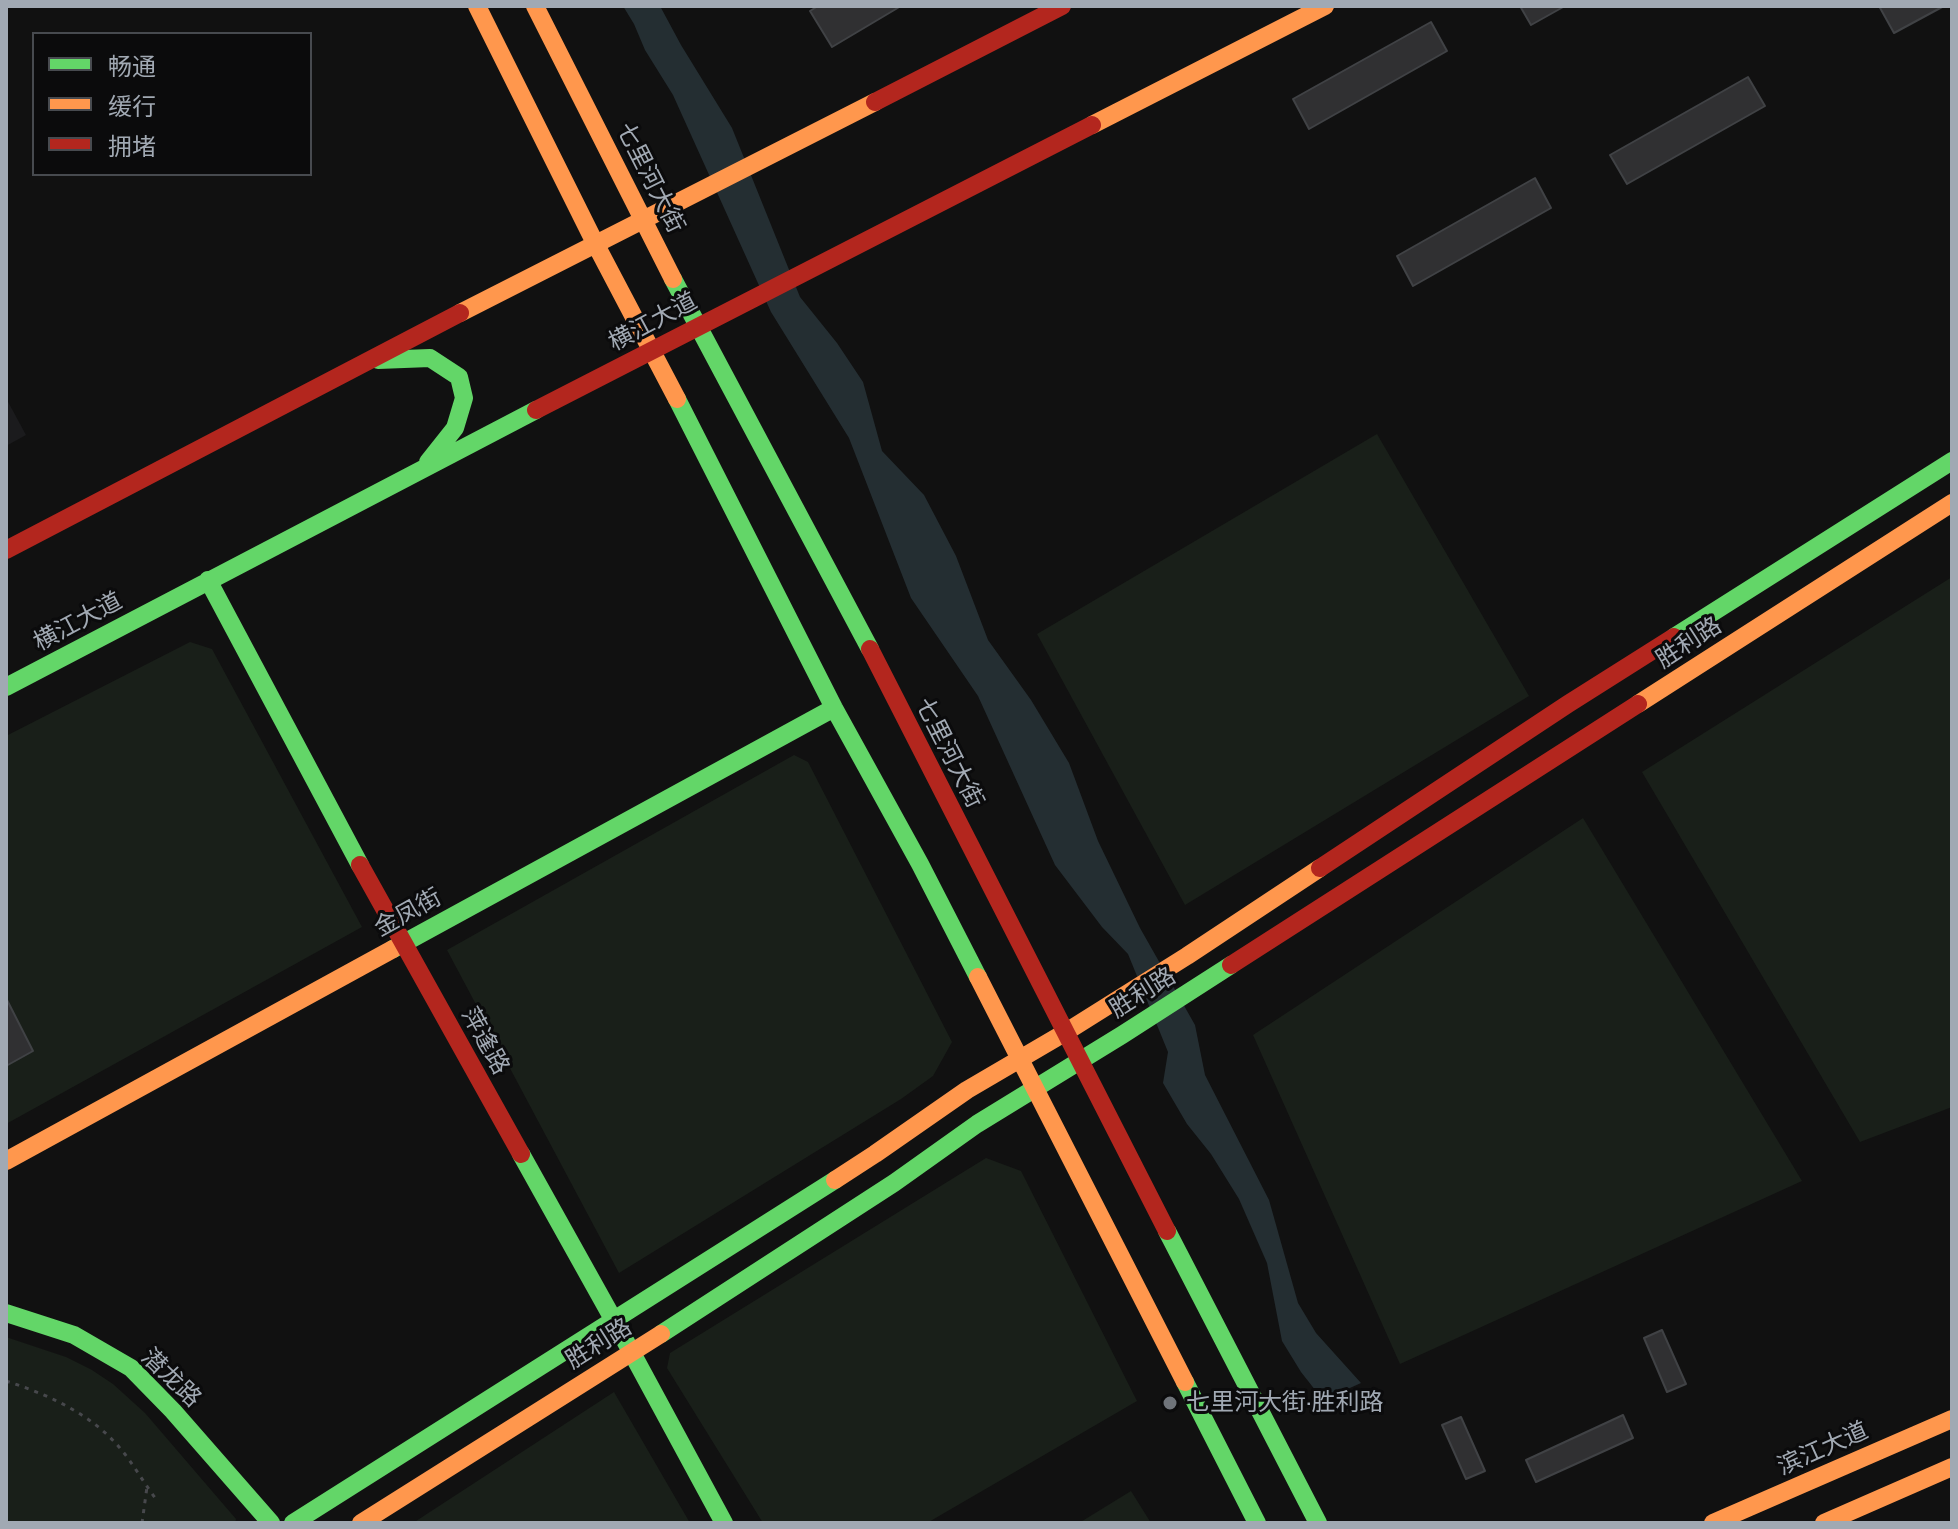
<!DOCTYPE html>
<meta charset="utf-8">
<style>
body{margin:0}
#map{position:relative;width:1958px;height:1529px;overflow:hidden;background:#111;font-family:Mulish,"Noto Sans SC",sans-serif}
canvas{display:block}
.frame{position:absolute;inset:0;border:8px solid #a1a9b3;pointer-events:none}
.legend{position:absolute;left:32px;top:32px;width:280px;height:144px;box-sizing:border-box;background:#0b0b0c;border:2px solid #474a4f;margin:0;padding:10px 14px;list-style:none;font-size:24px;color:#a1a9b3}
.legend li{display:flex;align-items:center;gap:16px;height:40px}
.legend b{width:40px;border:2px solid #474a4f}
</style>
<div id="map">
<canvas width="1958" height="1529"></canvas>
<div class="frame"></div>
<ul class="legend">
<li><b style="height:10px;background:#63d668"></b>畅通</li>
<li><b style="height:10px;background:#ff974d"></b>缓行</li>
<li><b style="height:10px;background:#b3261e"></b>拥堵</li>
</ul>
</div>
<script>
const context = document.querySelector('canvas').getContext('2d');
context.lineJoin = 'round';
function paint(path, color) {
  context.fillStyle = color;
  context.fill(path, 'evenodd');
}
function strokePath(path, color, width, dash) {
  context.strokeStyle = color;
  context.lineWidth = width;
  context.lineCap = dash ? 'butt' : 'round';
  context.setLineDash(dash || []);
  context.stroke(path);
}
function write(font, color, halo, rows, align = 'center') {
  context.font = font + ' Mulish,"Noto Sans SC",sans-serif';
  context.lineWidth = 6;
  context.setLineDash([]);
  context.textBaseline = 'middle';
  context.strokeStyle = halo;
  context.fillStyle = color;
  for (const [text, x, y, turn = 0] of rows) {
    context.save();
    context.translate(x, y);
    context.rotate((+turn || 0) * Math.PI / 180);
    context.textAlign = isNaN(turn) ? turn : align;
    if (halo) context.strokeText(text, 0, 0);
    context.fillText(text, 0, 0);
    context.restore();
  }
}
const built = new Path2D(`
 M6,398L26,435L6,446Z`);
const green = new Path2D(`
 M1377,434L1529,696L1185,905L1037,634Z
 M1952,577V1107L1860,1142L1642,772Z
 M190,642L212,649L362,927L6,1124V736Z
 M794,755L808,762L952,1042L933,1076L901,1099L619,1273L447,950Z
 M1583,818L1802,1181L1400,1364L1253,1035Z
 M986,1158L1021,1171L1137,1401L927,1523H763L667,1368L670,1353Z
 M6,1337L66,1357L92,1370L113,1384L145,1413L236,1519L235,1523H6Z
 M614,1392L690,1523H413Z
 M1131,1491L1151,1523H1079Z`);
const water = new Path2D(`
 M623,6H660L681,45L732,128L800,297L837,343L863,382L882,451L924,495L956,556L988,640L1031,700L1069,763L1098,841L1140,928L1195,1025L1205,1075L1269,1200L1298,1303L1316,1333L1361,1383L1323,1400L1301,1372L1282,1341L1267,1263L1239,1199L1211,1154L1187,1124L1163,1083L1168,1052L1128,954L1102,927L1055,865L978,696L911,598L849,438L771,312L673,95L645,50L634,24Z`);
const building = new Path2D(`
 M818,6H901L832,47L810,11Z
 M1520,6H1565L1531,25Z
 M1879,6H1944L1894,33Z
 M1431,22L1447,51L1309,129L1293,99Z
 M1748,77L1765,106L1627,184L1610,155Z
 M1535,178L1551,208L1413,286L1397,256Z
 M6,998L33,1051L6,1066Z
 M1662,1330L1686,1384L1667,1392L1644,1338Z
 M1623,1415L1633,1438L1536,1482L1526,1460Z
 M1461,1417L1485,1471L1466,1479L1442,1425Z`);
const path = new Path2D(`
 M6,1381C47,1394 91,1414 119,1447C133,1463 143,1482 156,1499
 M142,1523L147,1487`);
const fast = new Path2D(`
 M673,279L870,649
 M378,360L430,358L459,377L464,398L455,428L428,462
 M677,399L834,708L920,864L978,977
 M208,580L360,865
 M1674,637L1952,461
 M6,687L536,410
 M393,949L834,708
 M521,1154L632,1353L724,1523
 M1167,1231L1318,1523
 M6,1313L74,1335L131,1368L173,1411L271,1523
 M661,1334L894,1183L977,1124L1122,1035L1231,965
 M1185,1382L1257,1523
 M293,1523L835,1180`);
const slow = new Path2D(`
 M477,6L595,243L677,399
 M535,6L673,279
 M1092,125L1325,6
 M460,313L875,102
 M1638,704L1952,503
 M978,977L1185,1382
 M6,1161L393,949
 M835,1180L875,1154L967,1090L1066,1032L1187,956L1320,868
 M361,1523L661,1334
 M1713,1523L1952,1419
 M1824,1523L1952,1467`);
const jam = new Path2D(`
 M875,102L1062,6
 M536,410L1092,125
 M6,550L460,313
 M870,649L1167,1231
 M360,865L521,1154
 M1320,868L1568,704L1674,637
 M1231,965L1638,704`);
const markers = [
 [1170,1403,8,"#6f747a"]
];
const streetNames = [
 ["七里河大街",650,178,63],
 ["横江大道",653,322,-28],
 ["横江大道",78,622,-28],
 ["胜利路",1689,643,-33],
 ["七里河大街",949,753,63],
 ["金凤街",408,913,-29],
 ["胜利路",1143,993,-32],
 ["萍逢路",485,1041,61],
 ["胜利路",599,1344,-32],
 ["潜龙路",171,1378,44],
 ["滨江大道",1823,1449,-24]
];
const poiNames = [
 ["七里河大街·胜利路",1186,1403]
];
paint(built, '#1b1b1d');
paint(green, '#191f19');
paint(water, '#242e32');
paint(building, '#303032');
strokePath(building, '#404245', 2);
strokePath(path, '#47484c', 3, [4, 6]);
strokePath(fast, '#63d668', 18);
strokePath(slow, '#ff974d', 18);
strokePath(jam, '#b3261e', 18);
for (const [x, y, r, color] of markers) {
  const dot = new Path2D();
  dot.arc(x, y, r, 0, 2 * Math.PI);
  context.fillStyle = color;
  context.fill(dot);
  strokePath(dot, '#0b0b0c', 3);
}
write('24px', '#a1a9b3', '#0b0b0c', streetNames);
write('24px', '#a1a9b3', '#0b0b0c', poiNames, 'left');
</script>
